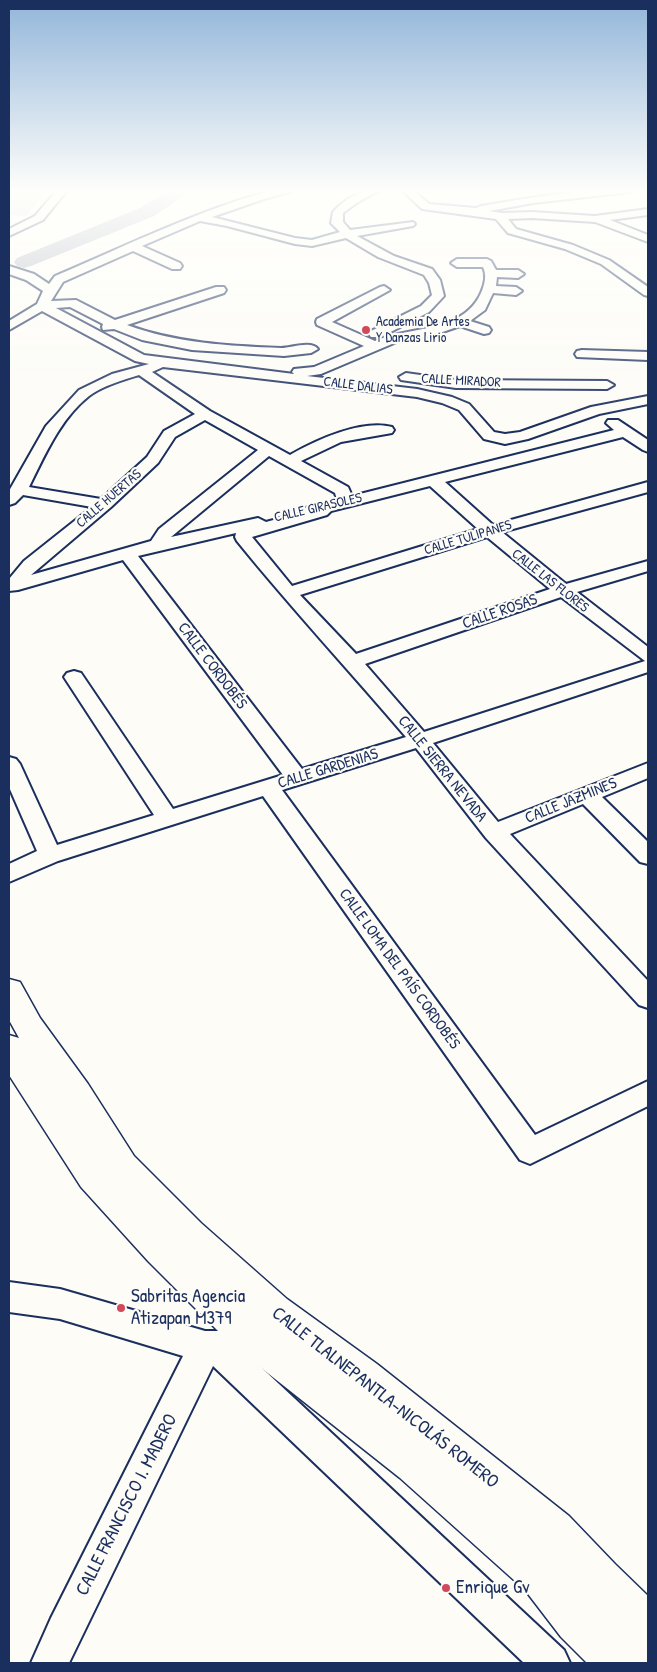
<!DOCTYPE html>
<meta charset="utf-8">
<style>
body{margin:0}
#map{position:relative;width:657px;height:1672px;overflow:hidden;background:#fdfcf7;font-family:"Patrick Hand",sans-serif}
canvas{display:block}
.frame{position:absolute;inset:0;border:10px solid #1b2f5e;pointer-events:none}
</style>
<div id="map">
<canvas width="657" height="1672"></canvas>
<div class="frame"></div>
</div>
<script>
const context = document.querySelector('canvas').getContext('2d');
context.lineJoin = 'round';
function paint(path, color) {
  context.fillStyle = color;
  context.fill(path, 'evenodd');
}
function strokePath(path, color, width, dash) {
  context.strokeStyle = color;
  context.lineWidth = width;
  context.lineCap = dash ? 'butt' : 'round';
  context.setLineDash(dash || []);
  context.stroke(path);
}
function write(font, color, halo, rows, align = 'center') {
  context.font = font + ' "Patrick Hand",sans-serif';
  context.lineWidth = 4.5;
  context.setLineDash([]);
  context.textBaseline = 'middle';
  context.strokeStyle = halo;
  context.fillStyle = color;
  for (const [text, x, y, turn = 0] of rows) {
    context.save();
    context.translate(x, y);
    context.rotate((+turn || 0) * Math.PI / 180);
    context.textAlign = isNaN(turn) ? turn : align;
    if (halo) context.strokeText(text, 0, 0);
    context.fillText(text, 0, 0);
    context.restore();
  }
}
const green = new Path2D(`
 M9,189H49L26,216L9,215Z`);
const river = new Path2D(`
 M170,189H191L188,193L154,216L31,266L24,268L17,266L14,262L17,258L140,208Z`);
const minor = new Path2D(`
 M58,189H68L43,220L9,236V229L35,216Z
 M277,189H294L293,191L264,199L212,217L295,238L312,240L340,232L331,223L333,212C345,198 364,189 382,189L358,202L343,213V222L350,230L413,222L415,224L413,226L357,236L394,256L432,269L440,280L444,296L429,312L381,337H371L369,334L371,331L421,306L432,295L429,283L424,275L378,257L346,238L312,246L295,244L227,226L200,221L142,246L180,263L182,266L180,269H172L133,251L63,282L51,301L76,300L115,320L216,287H224L226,290L224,293L127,325C176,343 229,346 281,348C291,348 311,340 318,349L311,353L284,356L192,350L142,340L114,329L103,330L102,327L103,324L70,307L56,308L144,355L294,374L292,372L294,369L314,367L364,346L317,325L316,322L317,319L380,287L384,286L390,290L332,322L375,341C410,326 463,333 481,293C485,284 487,275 483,267H457L451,263L457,259H487L491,261L496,270H518L524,274L518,278L497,277L496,286L516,287L522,291L516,295L493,293L485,310L470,321L489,327L491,330L489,333L484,334L460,326L431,336L399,341L321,374L307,376L417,389L452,397L469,404L494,432L505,434L520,432L591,407L648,396V404L599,414L528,439L505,444L484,439L459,410L442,403L417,397L163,367L152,372L210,411L290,455C316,440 362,419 392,427L394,430L392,433L341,442L301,461L348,487L352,496L614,430L606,423L608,420H618L648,440V452L643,450L623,437L445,482L493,525L648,482V492L502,532L566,584L648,561V571L577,592L648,647V672L433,743L498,822L648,763V778L602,797L648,842V864L640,862L583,804L510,834L648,981V1008L639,1005L486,838L416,748L282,790L535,1135L648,1081V1106L530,1164L520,1160L263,796L58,861L9,882V864L37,851L9,787V757L16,759L20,764L57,845L154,815L64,677L67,673L74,671L81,673L173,809L283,775L123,560L18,590L9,591V579L24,561L92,507L23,495L15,503L9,505V491L46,426L79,390L112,374L149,364L135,361L42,311L9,330V321L37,304L43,291L26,280L9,274V266L34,274L49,284L55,276C128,245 200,209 277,189ZM139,375L195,414L164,431L147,457L101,499L29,487C45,455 60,419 89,396C102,386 123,380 139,375ZM205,420L258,450L159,529L151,541L31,575L111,507L158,463L175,437ZM269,456L335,493L337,500L305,508L303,512L266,522L258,518L171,537ZM430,486L478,529L292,586L252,537L327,515L331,511ZM236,533L235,537L237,541C291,608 350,671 406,737L302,769L138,556ZM487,537L550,589L356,654L300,595ZM561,597L645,661L424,732L365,664Z
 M401,189H412L429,204L476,208L481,206C532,197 584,189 636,189L631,192L533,203L489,211L502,213L532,212L595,216L648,209V215L610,220L648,235V242L595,222L532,218L508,219L516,229L573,245L609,260L648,287V296L644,295L601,264L565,249L508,233L496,219L422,209Z
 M582,350L648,352V360L577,357L575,354L577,351Z
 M406,373L456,380L607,381L614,385L607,389L456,388L401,380L399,377Z
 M9,1282L60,1289L205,1331H220L231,1336L234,1342L564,1650L570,1663H524L213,1366L69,1663H31L51,1618L183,1356L60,1319L9,1312Z`);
const major = new Path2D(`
 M9,979L20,982L40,1018L88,1084L134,1156L201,1223L287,1299L377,1364L569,1516L615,1564L648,1596V1663H587L561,1637L525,1590L400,1478L231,1344L148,1261L81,1187L9,1075V1035L19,1038L9,1020Z`);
const markers = [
 [366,330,5,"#d1495b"],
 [121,1308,5,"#d1495b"],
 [446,1588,5,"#d1495b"]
];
const farPoinames = [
 ["Academia De Artes",376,322],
 ["Y Danzas Lirio",376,338]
];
const farStreetnames = [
 ["CALLE MIRADOR",461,381,3],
 ["CALLE DALIAS",358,386,7],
 ["CALLE HUERTAS",109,499,-41],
 ["CALLE GIRASOLES",318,508,-13],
 ["CALLE TULIPANES",468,538,-17],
 ["CALLE LAS FLORES",550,581,38]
];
const streetNames = [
 ["CALLE ROSAS",500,612,-19],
 ["CALLE CORDOBÉS",212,666,53],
 ["CALLE GARDENIAS",328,769,-17],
 ["CALLE SIERRA NEVADA",442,769,51],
 ["CALLE JAZMINES",571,801,-22],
 ["CALLE LOMA DEL PAÍS CORDOBÉS",399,969,54]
];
const nearPoinames = [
 ["Sabritas Agencia",131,1297],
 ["Atizapan M379",131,1319],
 ["Enrique Gv",456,1588]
];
const nearStreetnames = [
 ["CALLE TLALNEPANTLA-NICOLÁS ROMERO",385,1398,38],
 ["CALLE FRANCISCO I. MADERO",127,1505,-63]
];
paint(green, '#e0e1e3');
paint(river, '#b3b8c5');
strokePath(minor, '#1b2f5e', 4);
strokePath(major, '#1b2f5e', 3);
paint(minor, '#fdfcf7');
paint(major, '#fdfcf7');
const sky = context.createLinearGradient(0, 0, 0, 423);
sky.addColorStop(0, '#93b6da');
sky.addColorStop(0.45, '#fefefb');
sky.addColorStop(1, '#fefefb00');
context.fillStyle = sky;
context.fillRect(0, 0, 657, 423);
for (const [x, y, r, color] of markers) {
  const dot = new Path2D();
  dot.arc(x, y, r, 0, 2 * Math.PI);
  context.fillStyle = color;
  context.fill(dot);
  strokePath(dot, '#fdfcf7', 2);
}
write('14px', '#1b2f5e', '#fdfcf7', farPoinames, 'left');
write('14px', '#1b2f5e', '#fdfcf7', farStreetnames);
write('16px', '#1b2f5e', '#fdfcf7', streetNames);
write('19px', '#1b2f5e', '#fdfcf7', nearPoinames, 'left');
write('19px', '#1b2f5e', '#fdfcf7', nearStreetnames);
</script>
